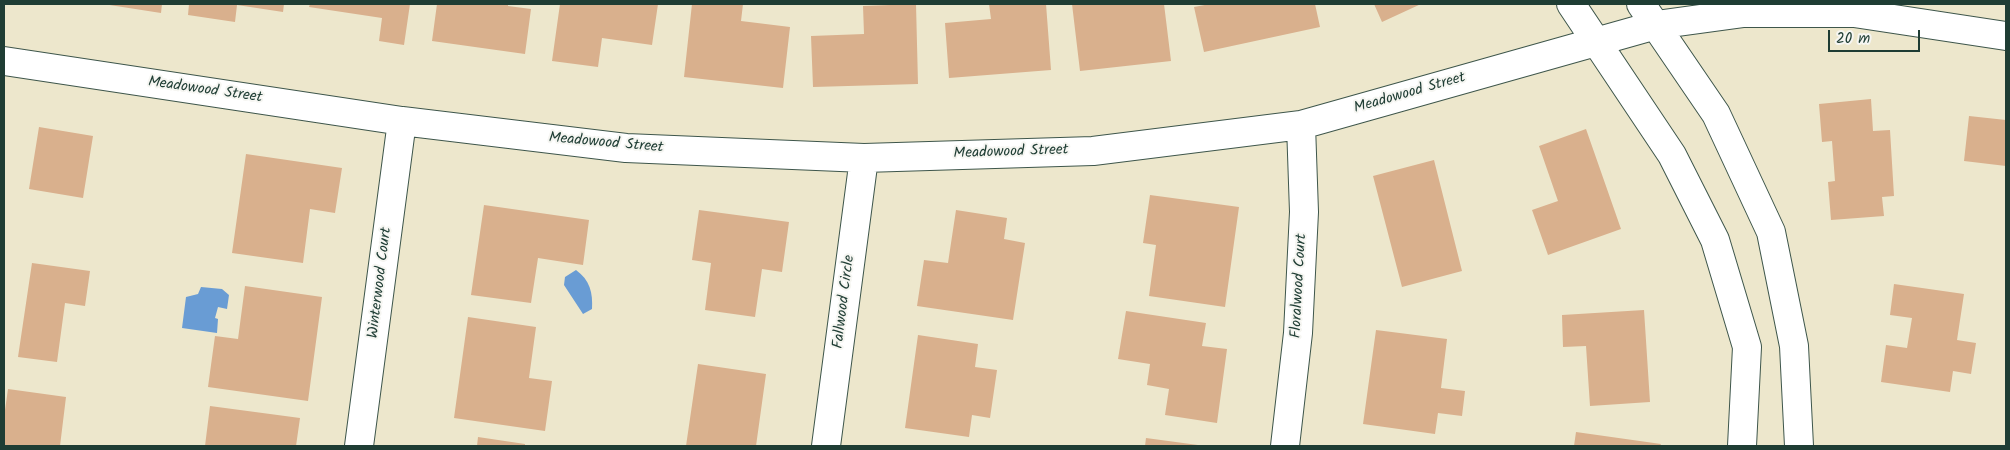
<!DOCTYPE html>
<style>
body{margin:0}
#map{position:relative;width:2010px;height:450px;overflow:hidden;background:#ede7cc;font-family:Kalam,sans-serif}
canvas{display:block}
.frame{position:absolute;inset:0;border:5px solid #1f3d34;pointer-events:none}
.scale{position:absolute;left:1828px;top:30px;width:92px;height:22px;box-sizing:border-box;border:2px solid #1f3d34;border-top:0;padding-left:6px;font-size:15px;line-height:18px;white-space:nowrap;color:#1f3d34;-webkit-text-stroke:4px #f6f6f2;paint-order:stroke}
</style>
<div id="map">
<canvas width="2010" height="450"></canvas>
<div class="frame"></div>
<div class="scale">20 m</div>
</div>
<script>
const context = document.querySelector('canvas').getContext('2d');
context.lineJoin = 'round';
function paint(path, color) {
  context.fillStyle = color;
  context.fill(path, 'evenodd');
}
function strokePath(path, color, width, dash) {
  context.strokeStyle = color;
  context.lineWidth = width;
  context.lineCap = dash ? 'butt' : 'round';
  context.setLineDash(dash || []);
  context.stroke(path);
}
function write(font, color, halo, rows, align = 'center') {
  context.font = font + ' Kalam,sans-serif';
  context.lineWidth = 4;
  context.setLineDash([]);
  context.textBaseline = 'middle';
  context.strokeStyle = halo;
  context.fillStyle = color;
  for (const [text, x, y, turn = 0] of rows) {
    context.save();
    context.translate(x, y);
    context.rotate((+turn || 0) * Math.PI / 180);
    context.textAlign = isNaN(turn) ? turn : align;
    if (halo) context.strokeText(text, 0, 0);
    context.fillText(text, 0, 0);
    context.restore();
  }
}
const water = new Path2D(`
 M576,270C590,280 593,293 592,309L583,314L564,285L565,277Z
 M201,287L222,289L229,295L227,309L218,307L215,318L218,319L217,333L182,328L186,297L198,294Z`);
const building = new Path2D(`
 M103,4H162L161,13Z
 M189,4H284L283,12L237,5L235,22L188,15Z
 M310,4H410L404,45L379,41L382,18L309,7Z
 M437,4H508V6L531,9L525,54L432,41Z
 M560,4H658L652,45L602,38L598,67L552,61Z
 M692,4H743L741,21L790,27L783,88L684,77Z
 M916,4L918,84L813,87L811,36L864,34L863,6Z
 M989,4H1046L1051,70L949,78L945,23L991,19Z
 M1072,4H1164L1171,61L1080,71Z
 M1210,4H1315L1320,27L1204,52L1194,7Z
 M1374,4H1421L1382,22Z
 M1871,99L1873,131L1890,130L1894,196L1882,197L1884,216L1831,220L1828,182L1835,181L1832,141L1822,142L1819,104Z
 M1969,116L2006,120V166L1964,161Z
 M39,127L93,136L83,198L29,189Z
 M1586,129L1621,229L1548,255L1532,210L1558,201L1539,146Z
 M246,154L342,168L335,213L310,209L303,263L232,253Z
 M1434,160L1462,271L1402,287L1373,176Z
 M1150,195L1239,207L1225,307L1149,296L1156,245L1143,243Z
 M484,205L589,220L583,265L538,258L531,303L471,295Z
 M699,210L789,222L782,272L762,269L755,317L705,310L711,263L692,260Z
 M956,210L1007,218L1004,239L1025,243L1013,320L917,306L924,260L948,263Z
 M32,263L90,271L85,306L65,303L57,362L18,357Z
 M1894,284L1964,294L1957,340L1976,343L1971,374L1953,371L1950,392L1881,382L1886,345L1907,348L1912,318L1890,315Z
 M245,286L322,297L308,401L208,387L215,336L238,339Z
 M1644,310L1650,402L1590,406L1586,346L1563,347L1562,315Z
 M1126,311L1206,323L1202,346L1227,349L1217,423L1165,415L1169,389L1147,385L1150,364L1118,359Z
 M468,317L536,327L529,378L552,381L545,431L454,418Z
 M1376,330L1447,339L1441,388L1465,391L1462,416L1438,413L1435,434L1363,424Z
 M918,335L978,344L975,367L997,370L990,418L972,415L969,437L905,428Z
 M698,364L766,374L756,446H686Z
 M8,389L66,397L60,446H4V417Z
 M210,406L300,418L296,446H205Z
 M1576,432L1661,444L1660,446H1574Z
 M478,437L525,444V446H477Z
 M1146,438L1198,445V446H1145Z`);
const street = new Path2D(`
 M1571,4L1672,155L1715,240L1747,347L1742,446
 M1641,4L1716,114L1771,232L1794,346L1799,446
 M4,61L402,121L626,148L864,158L1093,151L1301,125L1656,25L1744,13H1854L2006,36
 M359,446L402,121
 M826,446L864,158
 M1285,446L1298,333L1304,212L1301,125`);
const streetNames = [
 ["Meadowood Street",205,91,8],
 ["Meadowood Street",1410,94,-16],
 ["Meadowood Street",606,144,5],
 ["Meadowood Street",1011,153,-2],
 ["Winterwood Court",381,283,-83],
 ["Floralwood Court",1300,286,-87],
 ["Fallwood Circle",845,302,-83]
];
paint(water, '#699cd4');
paint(building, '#d9b08d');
strokePath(street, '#3e564b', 30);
strokePath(street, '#fff', 28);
write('15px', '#1f3d34', '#f6f6f2', streetNames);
</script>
